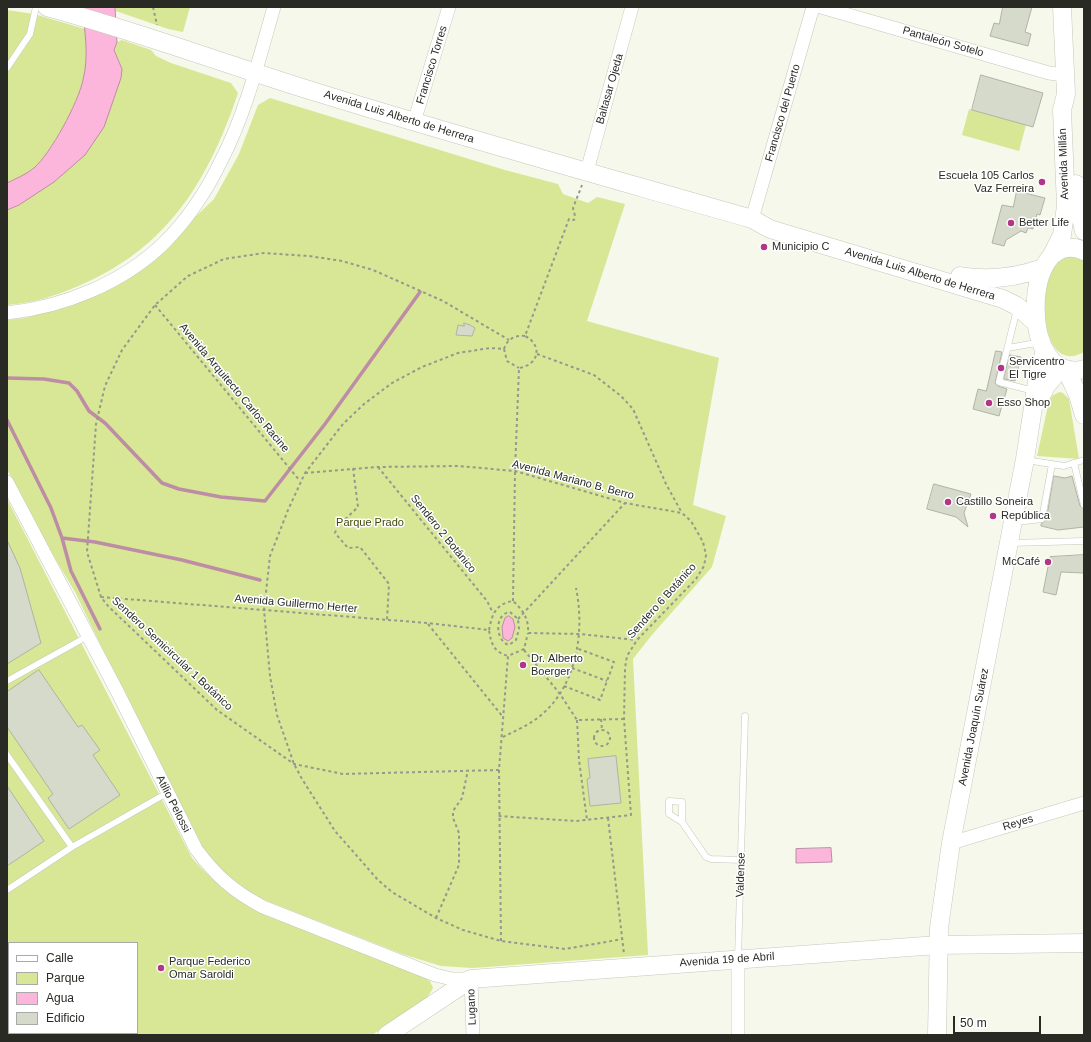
<!DOCTYPE html>
<meta charset="utf-8">
<style>
body{margin:0}
#map{position:relative;width:1091px;height:1042px;overflow:hidden;background:#f5f8ea;font-family:Arial,sans-serif}
canvas{display:block}
.frame{position:absolute;inset:0;border:8px solid #292a24;pointer-events:none}
.legend{position:absolute;left:8px;top:942px;width:130px;height:92px;box-sizing:border-box;background:#fff;border:1px solid #a9aaa7;margin:0;padding:5px 7px;list-style:none;font-size:12px;color:#292a24}
.legend li{display:flex;align-items:center;gap:8px;height:20px}
.legend b{width:20px;border:1px solid #a9aaa7}
.scale{position:absolute;left:953px;top:1016px;width:88px;height:18px;box-sizing:border-box;border:2px solid #292a24;border-top:0;padding-left:5px;font-size:12px;line-height:14px;white-space:nowrap;color:#292a24;-webkit-text-stroke:3px #fff;paint-order:stroke}
</style>
<div id="map">
<canvas width="1091" height="1042"></canvas>
<div class="frame"></div>
<ul class="legend">
<li><b style="height:5px;background:#fff"></b>Calle</li>
<li><b style="height:11px;background:#d7e795"></b>Parque</li>
<li><b style="height:11px;background:#fcb6dc"></b>Agua</li>
<li><b style="height:11px;background:#d6dacb"></b>Edificio</li>
</ul>
<div class="scale">50 m</div>
</div>
<script>
const context = document.querySelector('canvas').getContext('2d');
context.lineJoin = 'round';
function paint(path, color) {
  context.fillStyle = color;
  context.fill(path, 'evenodd');
}
function strokePath(path, color, width, dash) {
  context.strokeStyle = color;
  context.lineWidth = width;
  context.lineCap = dash ? 'butt' : 'round';
  context.setLineDash(dash || []);
  context.stroke(path);
}
function write(font, color, halo, rows, align = 'center') {
  context.font = font + ' Arial,sans-serif';
  context.lineWidth = 3;
  context.setLineDash([]);
  context.textBaseline = 'middle';
  context.strokeStyle = halo;
  context.fillStyle = color;
  for (const [text, x, y, turn = 0] of rows) {
    context.save();
    context.translate(x, y);
    context.rotate((+turn || 0) * Math.PI / 180);
    context.textAlign = isNaN(turn) ? turn : align;
    if (halo) context.strokeText(text, 0, 0);
    context.fillText(text, 0, 0);
    context.restore();
  }
}
const green = new Path2D(`
 M115,7H190L183,32L168,29L116,11Z
 M7,10L34,14L85,29C86,46 87,65 83,81C77,104 51,153 34,168C27,175 15,179 7,183Z
 M122,40L151,50L156,56L171,63L231,83L238,93C209,179 169,246 83,284C58,295 34,303 7,305V210L19,205L122,69L114,50L117,42Z
 M270,98L505,170L558,184L563,194L588,203L597,197L625,204L587,321L719,358L693,505L726,516L712,567L651,636L633,659L648,955L473,968L441,966L402,954L264,900L239,886L207,857L156,760L75,592L34,523L7,469V320L26,318L64,307L105,292L144,266L214,199L239,154L258,105Z
 M969,109L1026,125L1019,151L962,135Z
 M1064,256L1084,258V352C1052,370 1043,325 1044,302C1044,291 1048,277 1053,267C1055,262 1060,259 1064,256Z
 M1059,392L1063,393L1069,399L1079,459L1037,456L1049,401L1052,396Z
 M7,499L192,858C213,881 228,894 256,910L423,976L430,981L433,988L426,1000L372,1035H7ZM9,943H137V1033H9Z`);
const water = new Path2D(`
 M82,7H115L117,42L114,50L122,69L121,78L104,127L85,155L54,182L19,205L7,210V183C15,179 27,174 34,168C51,153 78,103 83,80C89,57 85,31 82,7Z
 M509,616L513,619L515,627L512,638L508,641L503,638L502,627L505,618Z
 M831,848L832,862L796,863V849Z`);
const stream = new Path2D(`
 M7,378L44,379L69,383L77,391L89,411L105,423L162,483L179,489L221,497L265,501L325,424L420,292
 M7,420L51,508L62,538L71,571L100,629
 M62,538L95,542L182,560L260,580`);
const building = new Path2D(`
 M1003,7H1032L1025,32L1031,34L1028,46L990,36L994,23L999,24Z
 M981,75L1043,93L1033,127L972,110Z
 M1017,191L1045,198L1040,215L1037,214L1033,229L1028,228L1026,233L1021,231L1006,240L1004,246L992,243L1002,205L1013,207Z
 M464,323L470,325L475,328L472,336L456,335L458,325L464,326Z
 M996,351L1002,352L995,383L998,386L1007,389L999,416L973,409L978,389L986,391Z
 M1010,355L1021,357L1015,381L1004,379Z
 M1054,476L1065,478L1072,476L1080,506L1084,509V527L1058,530L1041,526V524L1046,520Z
 M934,484L971,494L964,513L968,527L956,517L927,509Z
 M7,540L20,568L41,643L7,664Z
 M1084,555V573L1061,572L1056,595L1043,592L1050,557Z
 M39,670L78,727L82,725L100,750L93,755L120,795L69,829L48,798L53,794L7,727V692Z
 M616,756L621,803L590,806L587,779L590,778L588,759Z
 M7,786L44,841L7,866Z`);
const path = new Path2D(`
 M153,7L157,25
 M155,305L300,481
 M525,336C515,335 507,339 504,349L490,348L458,353L422,367L392,383L364,404L343,424L305,473L288,510L270,556L264,610L270,676L277,715L294,764L302,779L335,831L378,880L392,892L436,918L463,930L501,941L565,949L623,939
 M504,349L507,361L519,368
 M537,354L594,375L621,396L633,409L666,484L682,513
 M378,467L487,601L493,613
 M353,468L358,507L337,527L335,533L348,548L360,547L389,584L387,620
 M305,473L378,467L458,466L515,471L625,503L682,513L691,521L703,542L706,555L704,566L696,579L637,640L627,656L625,668L624,719L631,815L576,821L498,816
 M101,597L427,623L489,630C491,644 494,652 508,656
 M513,601L515,471L519,368C539,365 543,345 525,336L569,219L574,220L575,216L573,208L582,185
 M510,612L518,619L519,629L516,640L509,645C495,641 494,614 510,612Z
 M518,619L625,503
 M428,624L503,717
 M489,630C492,615 495,604 513,601C523,610 529,619 528,633L580,634L636,640
 M524,650L560,694L577,720L624,719
 M572,668L607,681
 M564,686L600,700L614,662L576,648
 M601,719L602,730
 M577,720L579,760L587,820
 M594 738a8 8 0 1 1 16 0a8 8 0 1 1-16 0Z
 M503,737C515,731 529,725 540,716C577,686 585,631 576,588
 M499,770L343,774L294,764L217,710L108,606L101,597L87,552L96,424L105,386L122,350L155,305L188,276L224,259L264,253L309,256L342,261L373,270L443,301L509,340
 M608,818L624,954
 M436,918L459,865V833L453,818V811L462,798L468,770
 M501,941L499,770L508,656L524,649L528,633`);
const lane = new Path2D(`
 M7,68L30,34L36,7
 M1017,309L999,382L1034,391
 M1008,348L1041,342
 M1026,460L1064,466L1084,460
 M1074,463L1084,505
 M1016,522L1042,519L1052,464
 M1010,543L1084,541
 M7,681L88,636
 M7,755L72,847
 M682,822L669,814V801L682,802V822L706,857L711,859L742,860
 M7,890L72,847L167,793
 M738,958L745,716`);
const street = new Path2D(`
 M821,7L1049,73L1065,75
 M414,122L449,7
 M587,171L632,7
 M752,219L813,7
 M7,313C63,307 123,283 164,243C187,220 207,190 221,161C246,113 259,59 274,7
 M7,482L117,691L196,849C216,876 233,891 263,907L435,975L452,979H471L473,1035
 M951,843L1084,803
 M738,959V1035`);
const secondary = new Path2D(`
 M47,7C140,32 230,66 322,94C465,138 609,178 752,219L770,229L1003,299L1017,306L1036,323
 M1076,184V196L1084,231
 M1084,251C1021,222 1018,389 1084,369
 M1052,255L1062,235L1066,206L1062,110L1066,94L1062,7
 M960,276C989,281 1015,278 1043,268
 M1066,369L1078,395L1084,415
 M1038,402L1046,386L1061,368
 M387,1035L471,979L938,945L1084,943
 M937,1035L939,928L951,843L1025,459L1039,369L1045,351`);
const markers = [
 [1042,182,4,"#b33686"],
 [1011,223,4,"#b33686"],
 [764,247,4,"#b33686"],
 [1001,368,4,"#b33686"],
 [989,403,4,"#b33686"],
 [948,502,4,"#b33686"],
 [993,516,4,"#b33686"],
 [1048,562,4,"#b33686"],
 [523,665,4,"#b33686"],
 [161,968,4,"#b33686"]
];
const streetNames = [
 ["Pantaleón Sotelo",943,42,16],
 ["Francisco Torres",432,65,-73],
 ["Baltasar Ojeda",610,89,-74],
 ["Francisco del Puerto",783,113,-74],
 ["Avenida Luis Alberto de Herrera",399,117,17],
 ["Avenida Millán",1064,164,-92],
 ["Avenida Luis Alberto de Herrera",920,274,17],
 ["Avenida Arquitecto Carlos Racine",234,388,50],
 ["Avenida Mariano B. Berro",573,480,15],
 ["Sendero 2 Botánico",443,534,51],
 ["Sendero 6 Botánico",662,601,-48],
 ["Avenida Guillermo Herter",296,604,5],
 ["Sendero Semicircular 1 Botánico",172,654,43],
 ["Avenida Joaquín Suárez",974,727,-79],
 ["Atilio Pelossi",173,804,63],
 ["Reyes",1018,823,-17],
 ["Valdense",741,875,-88],
 ["Avenida 19 de Abril",727,960,-4],
 ["Lugano",472,1007,-92]
];
const poiNames = [
 ["Escuela 105 Carlos",1034,176,"right"],
 ["Vaz Ferreira",1034,189,"right"],
 ["Better Life",1019,223],
 ["Municipio C",772,247],
 ["Servicentro",1009,362],
 ["El Tigre",1009,375],
 ["Esso Shop",997,403],
 ["Castillo Soneira",956,502],
 ["República",1001,516],
 ["McCafé",1040,562,"right"],
 ["Dr. Alberto",531,659],
 ["Boerger",531,672],
 ["Parque Federico",169,962],
 ["Omar Saroldi",169,975]
];
const parkNames = [
 ["Parque Prado",370,523]
];
paint(green, '#d7e795');
paint(water, '#fcb6dc');
strokePath(water, '#bd8ca5', 1);
strokePath(stream, '#bd8ca5', 3.5);
paint(building, '#d6dacb');
strokePath(building, '#b0b3a5', 1);
strokePath(lane, '#c5c8ba', 7);
strokePath(street, '#c5c8ba', 14);
strokePath(secondary, '#c5c8ba', 19);
strokePath(path, '#96988d', 2, [3, 3]);
strokePath(lane, '#fff', 6);
strokePath(street, '#fff', 13);
strokePath(secondary, '#fff', 18);
for (const [x, y, r, color] of markers) {
  const dot = new Path2D();
  dot.arc(x, y, r, 0, 2 * Math.PI);
  context.fillStyle = color;
  context.fill(dot);
  strokePath(dot, '#fff', 1.5);
}
write('11px', '#292a24', '#fff', streetNames);
write('11px', '#292a24', '#fff', poiNames, 'left');
write('11px', '#434c06', '#fff', parkNames);
</script>
